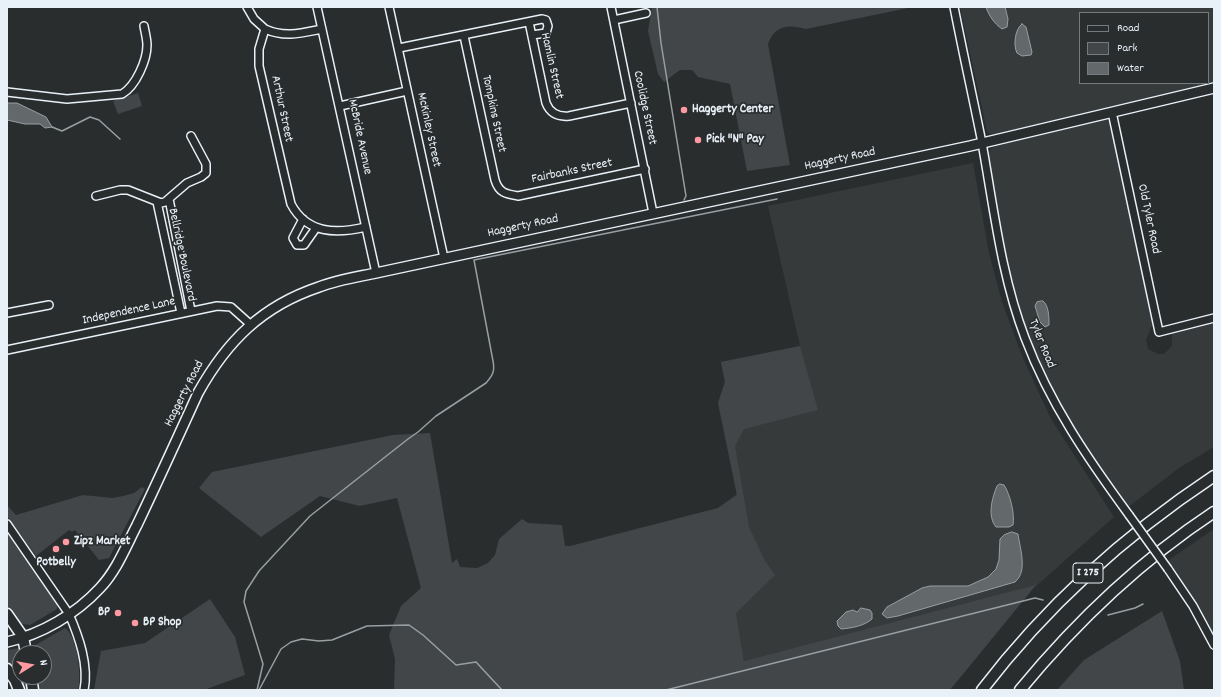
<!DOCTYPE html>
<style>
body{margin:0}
#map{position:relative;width:1221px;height:697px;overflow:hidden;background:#2a2d2e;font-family:Dekko,sans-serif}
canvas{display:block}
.frame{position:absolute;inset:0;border:8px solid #e8f1f8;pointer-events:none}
.legend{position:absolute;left:1079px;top:12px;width:130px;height:72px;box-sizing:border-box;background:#2a2d2e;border:1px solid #767b7f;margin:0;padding:5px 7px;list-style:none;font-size:12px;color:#e8f1f8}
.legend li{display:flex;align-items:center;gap:8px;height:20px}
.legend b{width:20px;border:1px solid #767b7f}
.north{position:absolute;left:12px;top:645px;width:40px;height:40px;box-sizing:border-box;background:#2a2d2e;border:1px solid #767b7f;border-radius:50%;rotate:79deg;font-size:11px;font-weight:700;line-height:16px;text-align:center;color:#e8f1f8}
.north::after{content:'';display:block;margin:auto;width:14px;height:18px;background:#ff9aa2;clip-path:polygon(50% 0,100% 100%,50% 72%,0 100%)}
</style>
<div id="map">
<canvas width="1221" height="697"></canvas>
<div class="frame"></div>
<ul class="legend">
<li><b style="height:5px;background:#2a2d2e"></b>Road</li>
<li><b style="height:11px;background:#424648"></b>Park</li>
<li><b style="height:11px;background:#63686b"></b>Water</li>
</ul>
<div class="north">N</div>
</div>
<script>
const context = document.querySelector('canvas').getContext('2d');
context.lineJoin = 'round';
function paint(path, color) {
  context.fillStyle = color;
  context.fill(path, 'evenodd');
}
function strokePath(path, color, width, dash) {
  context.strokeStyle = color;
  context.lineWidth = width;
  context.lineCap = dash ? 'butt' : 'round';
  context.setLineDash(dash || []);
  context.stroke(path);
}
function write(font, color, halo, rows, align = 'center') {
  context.font = font + ' Dekko,sans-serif';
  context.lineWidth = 3.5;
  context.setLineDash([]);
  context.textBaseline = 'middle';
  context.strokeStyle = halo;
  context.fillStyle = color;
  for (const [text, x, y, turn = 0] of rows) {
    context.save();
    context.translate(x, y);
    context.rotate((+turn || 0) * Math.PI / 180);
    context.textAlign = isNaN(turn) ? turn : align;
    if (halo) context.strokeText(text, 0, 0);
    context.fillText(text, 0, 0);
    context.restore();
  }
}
const built = new Path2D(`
 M960,7H1214V82L993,135L990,134L987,131ZM1080,13H1208V83H1080Z
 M1102,120H1107L1111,123L1153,317L1152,325L1146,340L1148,349L1158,354H1164L1172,346V331L1214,321V447L1179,468L1127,508L1088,455L1046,381L1022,322L1009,278L988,155L991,149L996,146Z
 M973,163L989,253L1002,302L1023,358L1051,419L1114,517L1035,587L744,661L718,508L737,494L718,403L725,382L721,362L800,346L768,206Z
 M1214,529V637L1198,607L1167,561Z`);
const green = new Path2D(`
 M652,7H913L806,29C788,24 775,25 768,44L790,165L747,171L730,84L698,77L692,70H680L664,82L658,74L648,31Z
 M138,93L142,106L118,114L113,101Z
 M800,346L818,410L744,429L735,446L749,527L765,561L775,575L736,613L744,661L1036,585L950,690H394L395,659L389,635L401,606L421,588L397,498L360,506L320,496L261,537L199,488L212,472L393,435L430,433L452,563L457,559L460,567L477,568L488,563L495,555L499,539L522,519L528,523L562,525L565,546H570L718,508L737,495L718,403L725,382L721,362Z
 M142,487L145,489L109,558L99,560L75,530L72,532L69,530L36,556L7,516V505L16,515L83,495L113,498L123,496L134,493Z
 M7,533L57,602V609L30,625L22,624L14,618L7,606Z
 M210,599L235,637L245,675L204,690H94L101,651L145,643Z
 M1162,611L1180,661L1184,690H1057L1084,660Z
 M65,628C77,635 82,677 78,690H39L36,677H44V653L30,652L32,647Z
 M20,648L22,653H20V677H28L30,690H23L7,665V650Z`);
const water = new Path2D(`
 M986,7H1005L1008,19L1007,27L1002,29C994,23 989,16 986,7Z
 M1022,24L1026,27L1032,52L1031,55L1022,56L1017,53C1013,45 1015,29 1022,24Z
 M7,103H17L46,117L52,127L45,128L40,124H25L7,120Z
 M1043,301C1049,305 1049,318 1049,325L1045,327L1040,322L1035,306L1037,302Z
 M1000,484L1004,485C1010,494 1015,514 1013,525L1009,527H996C987,516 992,498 997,486Z
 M1012,532L1018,534C1020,549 1028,571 1015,582L898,616L887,618L882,614L887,607L922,588L930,586H968L988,577L996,569L999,560L1000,539L1004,535Z
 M861,608L870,610L872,613V619C864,626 852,628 841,629L838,626L837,621L846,612L853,610L857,612Z`);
const stream = new Path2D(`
 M657,7L661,43L686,196L684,200
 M52,127L62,131L90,117L99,120L120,139
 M1108,615L1135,608L1143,604
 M257,690L263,664L244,602L246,591L259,571L310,516L408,439L418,432L436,416L486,383C493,375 495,371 493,361L474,260L777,199
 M259,690L281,649L291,642L302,639L319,641L332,640L367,626L409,625L423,635L456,665L476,662L502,690
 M666,690L1035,598L1043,600`);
const minor = new Path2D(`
 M247,7L254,19L265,29L259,49V66L291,204C307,234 336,234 366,227
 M317,7L376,273
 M389,7L444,258
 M611,7L653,213
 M954,7C963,53 973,98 982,143C994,209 1001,275 1025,338C1050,404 1088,459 1129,515
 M614,20L646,13
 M529,22L546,103C550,113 558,117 569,116L631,103
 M265,29C285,38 302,33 322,29
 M464,36L495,180C499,193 506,194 518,196L645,169
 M399,48L542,19L546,20L548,26L546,33L532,35
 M7,92L67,99L122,94C136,86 147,60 147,45C147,39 145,32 144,26
 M340,106L407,91
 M1112,112L1159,332L1214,318
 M96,196L120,190H128L161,203L165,202L187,183L201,177L206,173V164L191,136
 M169,199L191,311
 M157,202L181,313
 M303,219L293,238L297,245H304L316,228
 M7,313L49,305
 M7,350L217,306L231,307L250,324
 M7,524L69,614C79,637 89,665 84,690
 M1168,569L1193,606L1214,645`);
const major = new Path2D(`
 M7,642C42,634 76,614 100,588C117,570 126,546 137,525C158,481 178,437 198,393C227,341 262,306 319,287C337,280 357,277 376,273L970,146L1214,88`);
const highway = new Path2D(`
 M7,614L23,637L26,653
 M7,669L15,680L19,690
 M31,677L33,690
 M982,690C1047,605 1125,535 1214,476
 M1020,690C1076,622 1140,561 1214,512`);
const minorBridge = new Path2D(`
 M1129,515L1168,569`);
const markers = [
 [684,110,4,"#ff9aa2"],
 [698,140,4,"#ff9aa2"],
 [66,542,4,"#ff9aa2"],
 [56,549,4,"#ff9aa2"],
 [118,613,4,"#ff9aa2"],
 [135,623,4,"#ff9aa2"]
];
const shields = [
 [1088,573,30]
];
const shieldNames = [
 ["I 275",1088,573]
];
const streetNames = [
 ["Hamlin Street",551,66,77],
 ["Coolidge Street",644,108,78],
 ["Arthur Street",281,109,78],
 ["Tompkins Street",493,114,78],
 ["McKinley Street",428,130,78],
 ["McBride Avenue",359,137,78],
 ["Haggerty Road",840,160,-12],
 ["Fairbanks Street",572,172,-12],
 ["Old Tyler Road",1148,219,78],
 ["Haggerty Road",523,227,-12],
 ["Bellridge Boulevard",181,255,78],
 ["Independence Lane",129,312,-12],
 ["Tyler Road",1041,344,68],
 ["Haggerty Road",185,394,-63]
];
const poiNames = [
 ["Haggerty Center",692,110],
 ["Pick \"N\" Pay",706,140],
 ["Zipz Market",74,542],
 ["Potbelly",56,563,"center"],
 ["BP",110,613,"right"],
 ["BP Shop",143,623]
];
paint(built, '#363a3b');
paint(green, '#424648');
paint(water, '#63686b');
strokePath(water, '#989fa3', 1);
strokePath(stream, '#989fa3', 1.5);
strokePath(minor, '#e8f1f8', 10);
strokePath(major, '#e8f1f8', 12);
strokePath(highway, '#e8f1f8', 13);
strokePath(minor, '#2a2d2e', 7);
strokePath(major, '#2a2d2e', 9);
strokePath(highway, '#2a2d2e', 10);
strokePath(minorBridge, '#e8f1f8', 10, []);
strokePath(minorBridge, '#2a2d2e', 7);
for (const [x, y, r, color] of markers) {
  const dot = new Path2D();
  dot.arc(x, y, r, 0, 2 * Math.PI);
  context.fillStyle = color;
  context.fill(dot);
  strokePath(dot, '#2a2d2e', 1.5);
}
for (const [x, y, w] of shields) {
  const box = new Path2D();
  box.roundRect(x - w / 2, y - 10, w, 20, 3);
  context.fillStyle = '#2a2d2e';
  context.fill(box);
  strokePath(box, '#e8f1f8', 1);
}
write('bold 12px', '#e8f1f8', null, shieldNames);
write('13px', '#e8f1f8', '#2a2d2e', streetNames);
write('bold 13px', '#e8f1f8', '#2a2d2e', poiNames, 'left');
</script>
